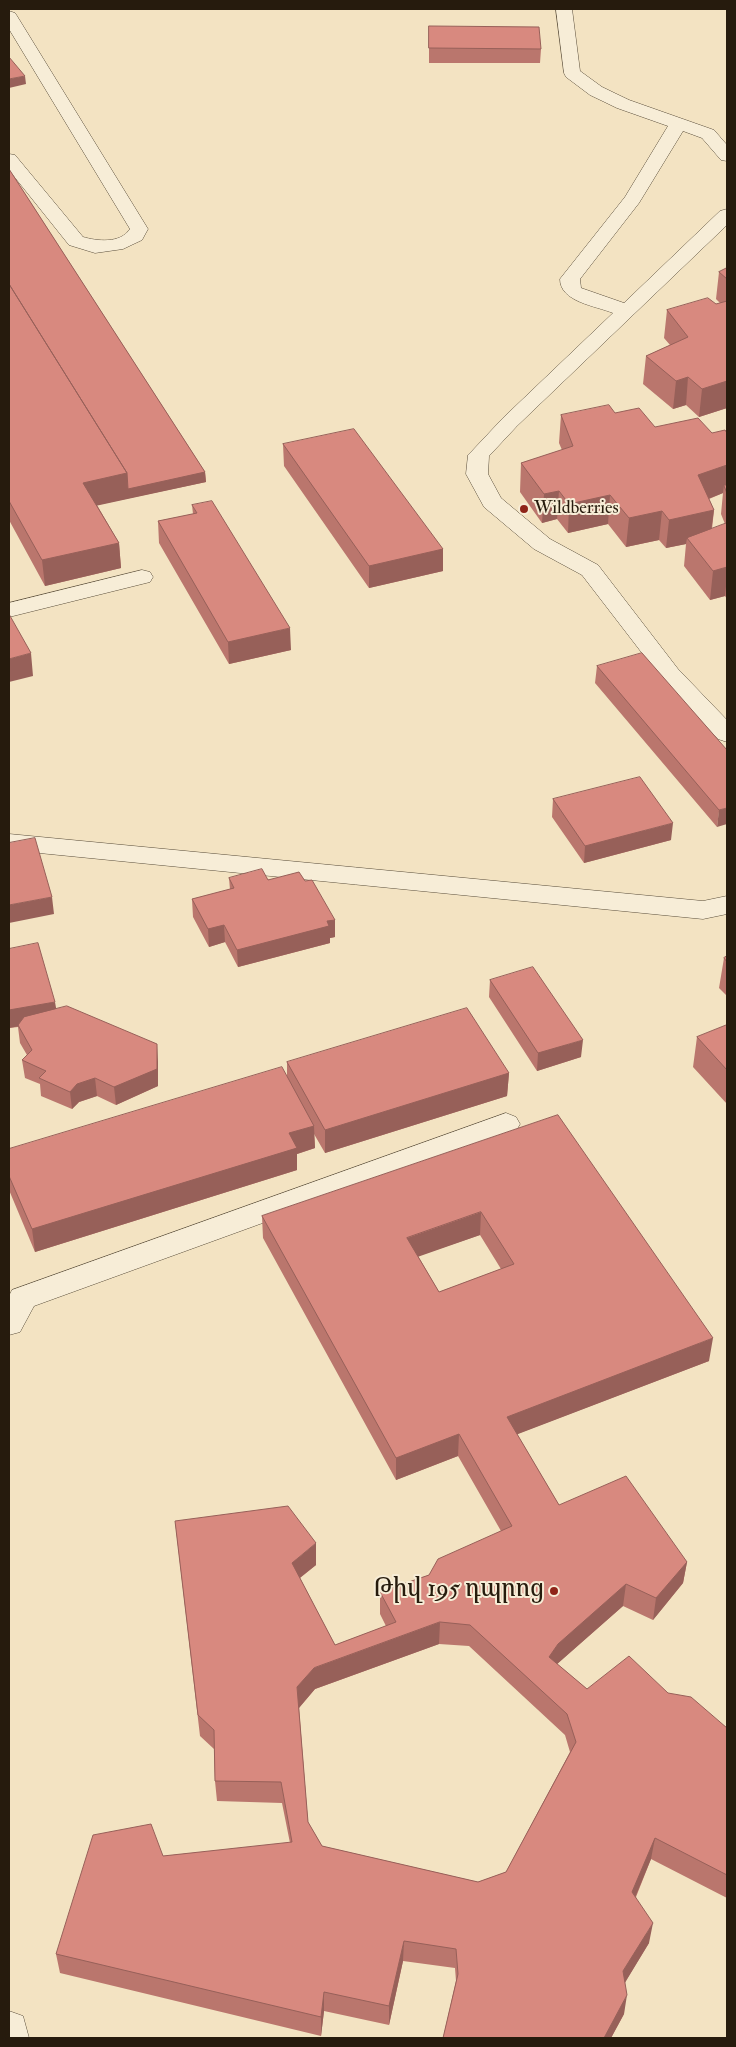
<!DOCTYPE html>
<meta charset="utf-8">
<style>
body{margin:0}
#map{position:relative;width:736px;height:2047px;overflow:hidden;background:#f3e3c2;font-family:"IM FELL Double Pica",serif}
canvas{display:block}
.frame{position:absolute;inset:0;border:10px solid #261b0d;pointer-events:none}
</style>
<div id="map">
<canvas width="736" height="2047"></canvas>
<div class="frame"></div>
</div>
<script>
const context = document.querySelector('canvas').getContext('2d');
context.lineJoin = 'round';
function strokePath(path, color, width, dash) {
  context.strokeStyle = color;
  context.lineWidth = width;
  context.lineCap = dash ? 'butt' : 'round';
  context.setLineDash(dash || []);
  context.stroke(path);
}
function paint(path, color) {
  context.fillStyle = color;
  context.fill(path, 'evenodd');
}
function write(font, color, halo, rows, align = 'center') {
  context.font = font + ' "IM FELL Double Pica","Noto Serif Armenian",serif';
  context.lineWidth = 4;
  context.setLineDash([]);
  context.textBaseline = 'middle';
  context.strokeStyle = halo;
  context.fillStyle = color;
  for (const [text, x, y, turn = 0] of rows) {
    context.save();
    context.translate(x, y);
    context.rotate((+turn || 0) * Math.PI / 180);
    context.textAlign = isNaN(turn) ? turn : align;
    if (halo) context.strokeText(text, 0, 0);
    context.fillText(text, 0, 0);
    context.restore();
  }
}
const service = new Path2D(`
 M556,9H572L580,71L602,87L629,100L714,130L727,145V161L721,160L702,138L683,131L639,203L580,279L581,288L624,303L720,211L727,209V225L517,426L489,456L488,474L501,498L550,539L598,565L678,669L727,720V742L718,739L662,679L582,575L534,549L484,507L466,474L468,455L472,451L503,418L613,313C596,306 560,302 560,279L625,197L668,126L617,108L590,95L566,77L564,73Z
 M9,11L15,13L17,16L148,229L142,240L123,249L95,253L69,245L9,170V154L15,155L83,237C97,241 120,244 130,229L9,29Z
 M142,570L150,572L153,577L150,582L9,617V603Z
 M9,834L703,901L727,896V914L703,919L9,850Z
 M506,1113L516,1117L520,1124L516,1131L34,1306L20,1332L9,1335V1296L12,1290Z
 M9,2011L23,2016L29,2038H9Z`);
const wall = new Path2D(`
 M429,26L541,49L540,63H429Z
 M9,169L205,472L206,482L97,505L119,543L121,568L45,586L9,520Z
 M727,268V408L699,417L686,405L673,409L643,384L646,356L670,345L664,338L667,310L716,304L720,303L716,299L719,272Z
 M615,413L655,427L712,433H727V599L725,596L710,600L684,566L686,544L666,548L659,540L626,547L608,524L568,533L557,519L542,523L520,492L521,463L562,450L559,443L561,415ZM723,493L721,514L725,524L712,529L714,510L709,499Z
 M283,444L443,549V571L369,588L284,466Z
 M192,505L291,650L229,664L159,543L158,521L193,514Z
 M597,666L727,750L717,827L595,683Z
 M553,799L671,840L584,863L552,817Z
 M229,878L305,881L335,920V937L330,938V943L238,967L225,942L209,947L193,917L192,899L230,890Z
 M9,949L56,1009L158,1062V1086L116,1105L97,1096L79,1102L72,1109L41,1096L40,1084L25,1078L22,1060L27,1055L20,1043L18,1027L9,1028Z
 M727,956V996L719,988L724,958Z
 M490,980L581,1057L537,1071L489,997Z
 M727,1025V1104L693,1067L697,1037Z
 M287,1062L509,1073L507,1096L325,1153L314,1134L315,1148L297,1154V1170L35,1252L9,1190V1149L287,1077Z
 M558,1115L709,1361L517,1434L559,1505L687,1562L683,1583L653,1620L623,1606L557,1664L587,1689L668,1693L727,1728V1898L651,1859L636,1897L649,1943L625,1982L624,2014L611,2038H443L456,1981L455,1968L403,1961L389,2025L324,2011L321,2036L60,1973L56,1954L163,1856L290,1843L282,1803L217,1801L215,1781L214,1749L200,1736L175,1521L316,1565L300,1578L335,1645L386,1626L380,1614V1592L429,1575L501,1531L458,1456L396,1480L263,1238L262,1216ZM480,1235L501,1269L439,1292L418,1256ZM439,1644L469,1646L565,1735L570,1752L506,1872L478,1882L322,1846L308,1822L299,1708L315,1689Z`);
const shadedWall = new Path2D(`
 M25,76L26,84L9,88V79Z
 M688,377L686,405L673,409L676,381Z
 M727,381V408L699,417L702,389Z
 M727,465V492L724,485L723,493L695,504L698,475Z
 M205,472L206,482L86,508L83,483L127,473Z
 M559,491L557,519L542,523L544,494Z
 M610,495L608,524L568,533L569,504Z
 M714,510L710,539L687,538L686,544L666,548L669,520Z
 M662,511L659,540L626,547L629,518Z
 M119,543L121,568L45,586L42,560Z
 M443,549V571L369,588V566Z
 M727,567V577L725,596L710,600L713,571Z
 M290,628L291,650L229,664L228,642Z
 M31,653L33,676L9,682V659Z
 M727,808V824L717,827L719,810Z
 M673,823L671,840L584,863L585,846Z
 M52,897L54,914L9,923V905Z
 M335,920V937L330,938V943L238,967L237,950L327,921Z
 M224,925L225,942L209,947L208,929Z
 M55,1002L58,1019L9,1028V1010Z
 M583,1040L581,1057L537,1071L538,1053Z
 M157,1044L158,1062V1086L116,1105L114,1087Z
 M509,1073L507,1096L325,1153V1130Z
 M95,1078L97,1096L79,1102L72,1109L70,1092L77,1084Z
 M314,1126L315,1148L297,1154V1170L35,1252L32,1229L289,1133Z
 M481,1212L480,1235L406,1261L407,1238Z
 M713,1338L709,1361L505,1439L507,1417Z
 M459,1434L458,1456L396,1480V1458Z
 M316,1543V1565L292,1584V1563Z
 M687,1562L683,1583L653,1620L656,1598Z
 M626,1584L623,1606L556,1665L549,1657L558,1644Z
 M440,1622L439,1644L315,1689L298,1709L297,1687L314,1668Z
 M655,1838L651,1859L629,1912L632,1892Z
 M653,1923L649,1943L620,1991L623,1971Z
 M404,1941L403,1961L389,2025V2006Z
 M324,1992V2011L321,2036V2017Z
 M627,1995L624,2014L611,2038H604Z`);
const building = new Path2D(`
 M429,26L539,27L541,49L429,48Z
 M9,57L25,76L9,79Z
 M9,169L205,472L128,489L127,473L9,284Z
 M727,268V279L719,272Z
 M9,284L127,473L83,483L119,543L42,560L9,501Z
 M708,298L716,304L727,301V381L702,389L688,377L676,381L646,356L688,337L667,310Z
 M609,405L615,413L639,408L655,427L698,418L712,433L725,430L727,433V465L698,475L714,510L669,520L662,511L629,518L610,495L569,504L559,491L544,494L521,463L573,446L561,415Z
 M354,429L443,549L369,566L283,444Z
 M724,485H727V493Z
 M212,501L290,628L228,642L158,521L197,513L192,505Z
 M727,523V567L713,571L687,538Z
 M9,614L31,653L9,659Z
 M642,653L727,750V808L719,810L597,666Z
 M640,777L673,823L585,846L553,799Z
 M35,838L52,897L9,905V843Z
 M262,869L268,880L299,872L305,881L312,880L335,920L327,921L329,926L237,950L224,925L208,929L192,899L234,888L229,878Z
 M38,943L55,1002L9,1010V949Z
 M727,956V962L724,958Z
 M533,967L583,1040L538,1053L490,980Z
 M67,1006L157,1044V1069L114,1087L95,1078L77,1084L70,1092L39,1078L46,1071L22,1060L32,1050L18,1025L24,1017Z
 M467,1008L509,1073L325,1130L287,1062Z
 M727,1025V1070L697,1037Z
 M282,1067L314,1126L289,1133L297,1148L32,1229L9,1176V1149Z
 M558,1115L713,1338L507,1417L559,1505L626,1476L687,1562L656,1598L626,1584L558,1644L549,1657L587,1689L629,1656L668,1693L691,1697L727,1728V1875L655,1838L632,1892L653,1923L623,1971L627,1995L604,2038H443L458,1974L456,1949L404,1941L389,2006L324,1992L321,2017L56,1954L93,1835L151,1824L163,1856L292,1842L281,1782L215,1781L214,1730L198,1715L175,1521L288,1506L316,1543L292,1563L335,1645L396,1622L380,1592L429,1575L438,1559L512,1526L459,1434L396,1458L262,1216ZM481,1212L514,1264L439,1292L407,1238ZM440,1622L470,1625L567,1714L576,1742L506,1872L478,1882L322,1846L308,1822L297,1687L314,1668Z`);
const markers = [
 [524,509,5,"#8f2418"],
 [554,1591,5,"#8f2418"]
];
const farPoinames = [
 ["Wildberries",534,509]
];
const nearPoinames = [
 ["Թիվ 195 դպրոց",544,1591]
];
strokePath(service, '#594d3a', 1);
paint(service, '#f7edd7');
paint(wall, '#ba766d');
paint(shadedWall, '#976059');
paint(building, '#d8897f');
strokePath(building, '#976059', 1);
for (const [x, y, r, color] of markers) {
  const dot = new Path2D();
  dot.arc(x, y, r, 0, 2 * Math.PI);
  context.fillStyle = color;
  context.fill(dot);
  strokePath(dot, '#f7edd7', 2);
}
write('18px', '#261b0d', '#f7edd7', farPoinames, 'left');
write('25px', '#261b0d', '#f7edd7', nearPoinames, 'right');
</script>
